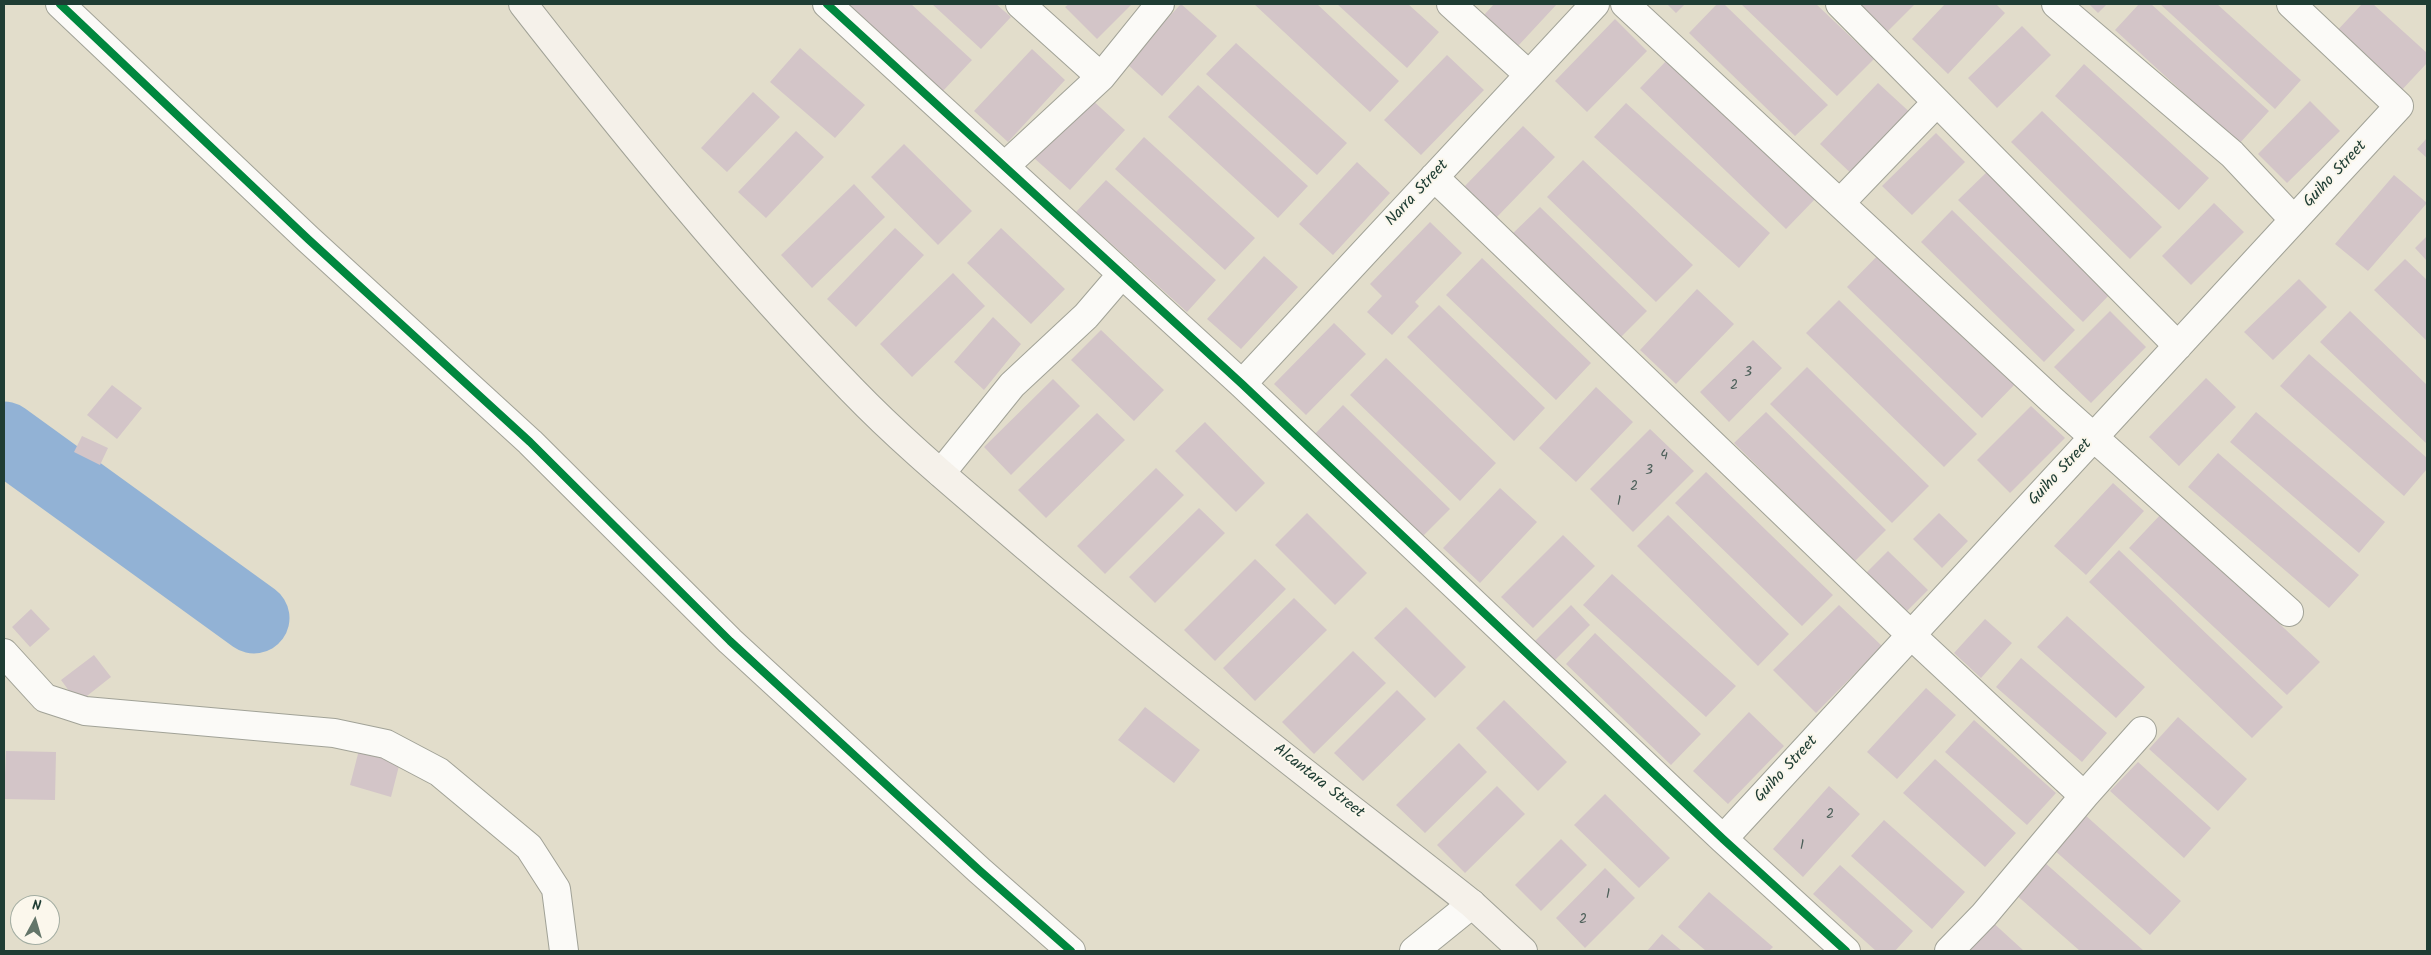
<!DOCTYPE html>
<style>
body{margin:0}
#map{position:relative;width:2431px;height:955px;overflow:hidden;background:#e2ddcb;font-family:Kalam,sans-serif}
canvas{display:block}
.frame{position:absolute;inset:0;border:5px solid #1f3d34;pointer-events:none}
.north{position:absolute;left:10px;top:895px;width:50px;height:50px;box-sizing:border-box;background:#fbf7ec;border:1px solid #a3ada2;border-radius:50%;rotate:6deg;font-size:14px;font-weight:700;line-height:20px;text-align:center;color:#1f3d34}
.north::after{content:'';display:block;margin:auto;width:18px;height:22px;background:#637569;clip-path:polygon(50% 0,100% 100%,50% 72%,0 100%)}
</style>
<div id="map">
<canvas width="2431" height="955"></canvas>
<div class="frame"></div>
<div class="north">N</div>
</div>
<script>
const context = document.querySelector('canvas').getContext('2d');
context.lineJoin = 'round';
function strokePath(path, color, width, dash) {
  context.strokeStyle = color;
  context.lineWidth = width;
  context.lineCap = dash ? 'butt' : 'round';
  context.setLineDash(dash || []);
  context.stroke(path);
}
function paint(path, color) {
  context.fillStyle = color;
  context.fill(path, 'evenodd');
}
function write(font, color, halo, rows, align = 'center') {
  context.font = font + ' Kalam,sans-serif';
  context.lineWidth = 4;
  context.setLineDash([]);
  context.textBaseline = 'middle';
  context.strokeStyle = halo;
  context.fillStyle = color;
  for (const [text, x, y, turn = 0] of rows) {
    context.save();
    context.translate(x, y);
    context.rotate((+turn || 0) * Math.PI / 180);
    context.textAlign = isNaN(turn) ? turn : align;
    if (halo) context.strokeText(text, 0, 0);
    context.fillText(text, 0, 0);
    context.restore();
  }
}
const river = new Path2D(`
 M4,437L254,618`);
const building = new Path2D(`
 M846,4H911L972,60L942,92Z
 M932,4H996L1011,17L981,49Z
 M1069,4H1132L1097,39L1065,7Z
 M1181,4L1217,36L1162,96L1126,63Z
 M1254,4H1317L1399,81L1370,112Z
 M1337,4H1408L1439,32L1407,68Z
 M1494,4H1557L1518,46L1484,15Z
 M1667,4H1685L1676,13Z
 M1717,4H1724L1828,105L1795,136L1689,33Z
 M1741,4H1816L1874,59L1837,96Z
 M1857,4H1915L1887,32Z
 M1945,4H1996L2005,13L1948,74L1912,39Z
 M2089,4H2107L2098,13Z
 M2139,4H2151L2269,111L2239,144L2115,30Z
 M2160,4H2217L2301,80L2275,109Z
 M2362,4H2373L2427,53V63L2399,93L2334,34Z
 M1615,19L1647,51L1587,112L1555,81Z
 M2022,26L2051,55L1997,108L1968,78Z
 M1236,43L1347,143L1317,175L1206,74Z
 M800,48L865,105L835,138L770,82Z
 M1032,49L1065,80L1008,142L974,111Z
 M1447,55L1484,90L1421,155L1384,120Z
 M1671,56L1817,197L1786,229L1640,88Z
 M2084,64L2209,178L2179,210L2055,96Z
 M1878,83L1915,117L1857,179L1820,144Z
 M1198,85L1308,186L1278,218L1168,117Z
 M753,92L780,117L727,172L701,148Z
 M1090,98L1125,130L1070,190L1034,158Z
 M2310,101L2340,131L2287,183L2258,154Z
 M1626,103L1770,233L1739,268L1594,137Z
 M2042,111L2162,227L2130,259L2011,142Z
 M1523,126L1555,157L1495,219L1463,188Z
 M796,131L824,157L766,218L738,192Z
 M1936,133L1965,162L1912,215L1882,186Z
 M1144,137L1255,238L1225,270L1115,169Z
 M2427,138V158L2417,149Z
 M904,144L972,211L938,245L871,177Z
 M1583,160L1693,265L1656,302L1547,197Z
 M1357,162L1390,193L1333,255L1299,224Z
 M1990,169L2114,290L2083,322L1958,200Z
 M2394,175L2427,203L2368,271L2335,244Z
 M1106,180L1216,280L1187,312L1076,212Z
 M854,184L885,217L812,288L781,255Z
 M2214,203L2244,232L2191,285L2162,256Z
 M1540,207L1647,311L1615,343L1508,238Z
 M1952,210L2075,330L2044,362L1921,242Z
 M1430,222L1462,253L1415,302L1419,306L1392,335L1367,312L1382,296L1370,284Z
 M895,228L924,255L856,327L827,299Z
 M1001,228L1065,289L1031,324L967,263Z
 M2427,236V261L2415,248Z
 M1884,249L2018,381L1982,418L1847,287Z
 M1264,256L1298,287L1241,349L1207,319Z
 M1482,258L1591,363L1556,400L1446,295Z
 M2405,259L2427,280V341L2374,290Z
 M953,273L985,306L912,377L880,344Z
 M2299,279L2327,307L2273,360L2244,332Z
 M1697,289L1734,324L1676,384L1640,350Z
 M1839,300L1977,434L1944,467L1806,333Z
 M1439,305L1545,408L1514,441L1407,337Z
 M2110,311L2146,347L2091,403L2054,367Z
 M2350,311L2427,385V444L2320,342Z
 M993,317L1021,344L984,390L954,362Z
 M1334,323L1366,354L1306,415L1274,384Z
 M1101,330L1164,390L1134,421L1071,360Z
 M1753,340L1782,368L1729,422L1700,392Z
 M2309,354L2427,458V469L2404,496L2280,386Z
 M1386,358L1496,463L1460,501L1350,395Z
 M1807,367L1929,486L1892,523L1770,404Z
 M2206,378L2236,407L2179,466L2149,437Z
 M1053,379L1080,406L1011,475L984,447Z
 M112,385L142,408L117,439L87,415Z
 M1596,387L1633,422L1576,482L1539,448Z
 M1343,405L1450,509L1418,541L1312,437Z
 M2031,406L2065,438L2010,493L1977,460Z
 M1766,412L1886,530L1854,562L1734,443Z
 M2256,412L2385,522L2359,553L2230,442Z
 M1097,413L1125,440L1046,518L1018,490Z
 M1205,422L1265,483L1236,512L1175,451Z
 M1650,429L1694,471L1633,532L1590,489Z
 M82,436L108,448L100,465L74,452Z
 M2218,453L2359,575L2329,608L2188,487Z
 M1156,468L1184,495L1105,574L1077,546Z
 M1706,472L1833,595L1802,626L1675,503Z
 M2113,483L2144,511L2086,575L2054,546Z
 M1500,488L1537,522L1480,583L1443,548Z
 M1199,508L1225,533L1155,603L1129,577Z
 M1307,513L1367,573L1335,605L1275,545Z
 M1939,513L1968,541L1942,568L1913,539Z
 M2162,513L2320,662L2287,695L2129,548Z
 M1668,515L1789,634L1758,666L1637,546Z
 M1563,535L1595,566L1533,628L1501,597Z
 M2119,550L2283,707L2252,738L2089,582Z
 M1888,551L1928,590L1901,617L1861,578Z
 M1255,559L1286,589L1215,661L1184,630Z
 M1612,574L1736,686L1706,717L1583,605Z
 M1294,598L1327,630L1255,701L1223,668Z
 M1571,605L1590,625L1549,666L1529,647Z
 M1839,605L1882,646L1816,713L1773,670Z
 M1406,607L1466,667L1435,698L1374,638Z
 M31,609L50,629L30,647L12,627Z
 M2067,616L2145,687L2116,718L2037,647Z
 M1985,619L2012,643L1981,678L1954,653Z
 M1595,633L1701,734L1671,765L1566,664Z
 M1353,651L1386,683L1314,754L1282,722Z
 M94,655L111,677L78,703L61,680Z
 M2021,658L2107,733L2082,762L1996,687Z
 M1926,688L1956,715L1897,779L1867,752Z
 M1397,690L1426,719L1363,781L1334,753Z
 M1504,700L1567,762L1538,791L1476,728Z
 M1145,707L1200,750L1174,783L1118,740Z
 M1749,712L1784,746L1728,804L1693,771Z
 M2178,717L2247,779L2218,811L2149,749Z
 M1974,720L2056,793L2027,825L1945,752Z
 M1459,743L1487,772L1425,833L1396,805Z
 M359,750L400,762L391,797L350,785Z
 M6,751L56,752L55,800L4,799Z
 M1935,759L2016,833L1985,867L1903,793Z
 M2138,762L2211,828L2184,858L2110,791Z
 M1497,786L1525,814L1465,873L1437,845Z
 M1829,786L1860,814L1803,877L1773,849Z
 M1605,794L1670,858L1639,888L1574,825Z
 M2084,814L2181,901L2150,935L2053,849Z
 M1884,820L1965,892L1932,929L1851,856Z
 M1561,839L1587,865L1541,911L1515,885Z
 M2043,861L2144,951H2080L2014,893Z
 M1840,865L1913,931L1895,951H1876L1813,894Z
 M1605,868L1635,898L1585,948L1556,918Z
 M1709,892L1773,947L1769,951H1706L1678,927Z
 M1989,919L2024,951H1960Z
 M1662,934L1682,951H1647Z`);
const street = new Path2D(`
 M60,4L308,239L530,442L730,641L979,870L1071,951
 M827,4L1242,384L1723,839L1846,951
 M1020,4L1101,77
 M1451,4L1529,75
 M1625,4L2052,400L2289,612
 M1840,4L2178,346
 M2056,4L2232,154L2294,220
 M1005,166L1101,77L1160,4
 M1434,177L1911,635L2084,796L2142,731
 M1840,203L1937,102
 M1242,384L1595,4
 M941,473L1012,385L1086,316L1122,274
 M4,653L45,698L85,711L334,733L386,744L439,772L529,847L556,889L564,951
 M1723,839L2399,106L2291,4
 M1414,951L1472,904
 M1949,951L1984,915L2084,796`);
const secondary = new Path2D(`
 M523,4C627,137 734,269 852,390C907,447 969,497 1029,549C1173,672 1324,787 1472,904L1523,951`);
const cycleway = new Path2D(`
 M60,4L308,239L530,442L730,641L979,870L1071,951
 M827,4L1242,384L1723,839L1846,951`);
const numberNames = [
 ["3",1748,374],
 ["2",1734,387],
 ["4",1664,457],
 ["3",1649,472],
 ["2",1634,488],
 ["1",1619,503],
 ["2",1830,816],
 ["1",1802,847],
 ["1",1608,896],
 ["2",1583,921]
];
const streetNames = [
 ["Guiho Street",2336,175,-47],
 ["Narra Street",1418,194,-47],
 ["Guiho Street",2061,473,-47],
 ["Guiho Street",1787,770,-47],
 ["Alcantara Street",1318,782,38]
];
strokePath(river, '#92b2d5', 71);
paint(building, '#d3c5c8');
strokePath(street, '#a1a297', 30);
strokePath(secondary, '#a1a297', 30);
strokePath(street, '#fbfaf7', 28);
strokePath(secondary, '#f5f1ea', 28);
strokePath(cycleway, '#00873e', 8);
write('14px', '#4c5f59', null, numberNames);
write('16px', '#1f3d34', '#fbf7ec', streetNames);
</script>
